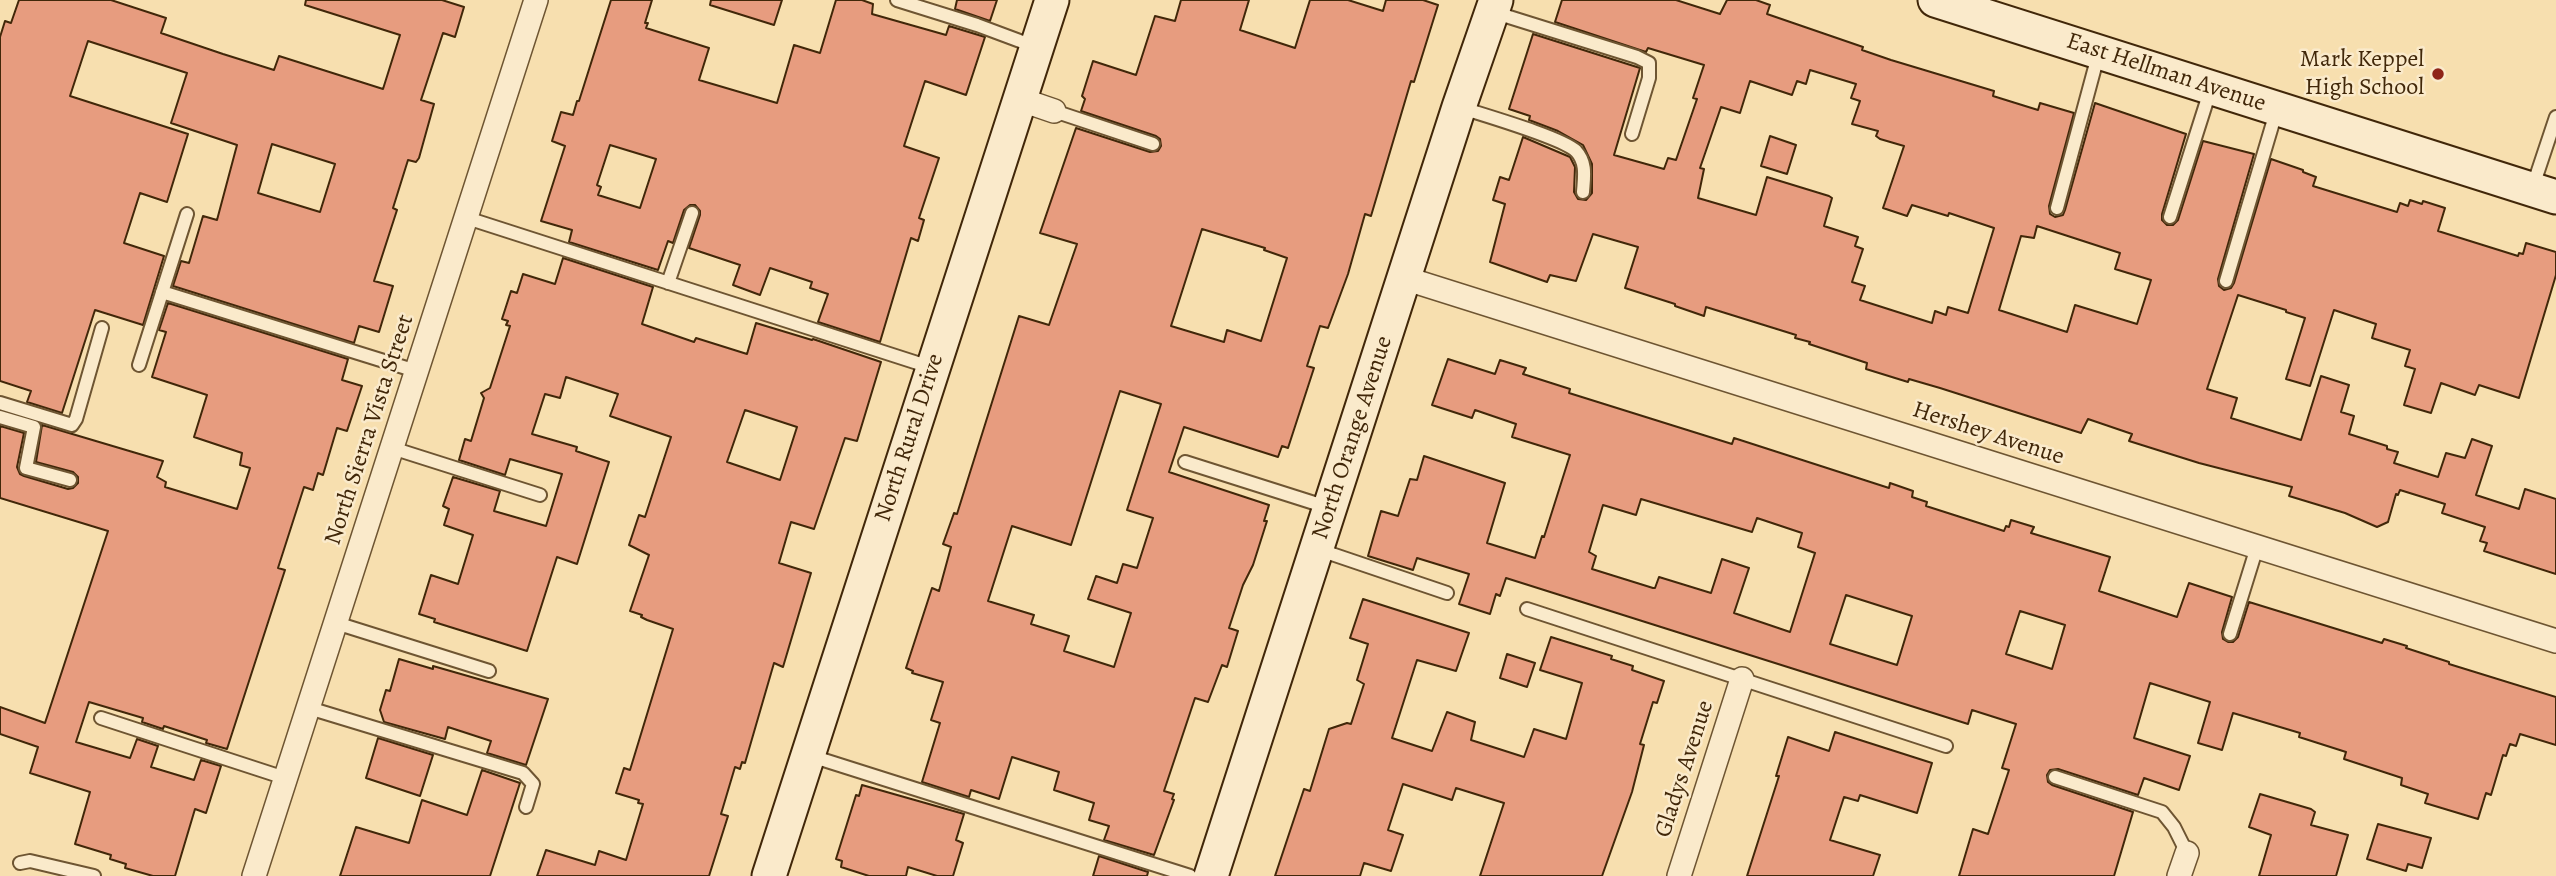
<!DOCTYPE html>
<style>
body{margin:0}
canvas{display:block;background:#f7dfaf}
</style>
<canvas width="2556" height="876"></canvas>
<script>
const context = document.querySelector('canvas').getContext('2d');
context.lineJoin = 'round';
function paint(path, color) {
  context.fillStyle = color;
  context.fill(path, 'evenodd');
}
function strokePath(path, color, width, dash) {
  context.strokeStyle = color;
  context.lineWidth = width;
  context.lineCap = dash ? 'butt' : 'round';
  context.setLineDash(dash || []);
  context.stroke(path);
}
function write(font, color, halo, rows, align = 'center') {
  context.font = font + ' Alegreya,serif';
  context.lineWidth = 5;
  context.setLineDash([]);
  context.textBaseline = 'middle';
  context.strokeStyle = halo;
  context.fillStyle = color;
  for (const [text, x, y, turn = 0] of rows) {
    context.save();
    context.translate(x, y);
    context.rotate((+turn || 0) * Math.PI / 180);
    context.textAlign = isNaN(turn) ? turn : align;
    if (halo) context.strokeText(text, 0, 0);
    context.fillText(text, 0, 0);
    context.restore();
  }
}
const building = new Path2D(`
 M19,0H111L166,18L161,33L223,54L274,70L279,56L383,89L400,35L305,5L306,0H442L464,7L455,37L443,33L421,100L434,104L419,158L416,162L408,160L393,208L397,210L374,281L393,286L379,332L359,326L354,343L173,286L181,261L189,263L203,216L217,220L237,145L171,123L187,73L88,41L70,96L188,134L167,202L140,193L124,243L164,256L143,325L95,310L62,413L27,402L31,391L0,381V37L5,21L11,23ZM272,144L335,164L320,212L258,193Z
 M611,0H652L645,23H648L646,28L709,48L699,80L777,103L794,45L820,53L836,0H862L873,4L872,14L946,35L949,26L985,37L966,95L925,81L904,146L939,158L919,218L924,220L918,241L911,238L880,342L818,322L828,294L810,288L812,282L770,268L760,295L733,285L740,265L689,248L700,215V211L695,205H690L684,210L673,243L668,241L658,270L569,242L572,230L541,221L565,146L552,141L561,112L573,115L577,101H579ZM610,145L656,159L640,208L598,195L601,187L597,185Z
 M711,0H782L774,25L710,5Z
 M957,0H997L990,21L955,9Z
 M1181,0H1249L1240,30L1295,48L1310,0H1348L1383,11L1386,0H1423L1438,5L1414,82L1411,81L1371,216L1365,214L1348,274L1328,328L1320,326L1307,366L1314,368L1288,448L1282,446L1278,457L1184,427L1169,472L1269,505L1264,521H1267L1253,565L1243,585L1229,628L1238,631L1227,667L1222,665L1208,702L1195,698L1164,791L1174,794L1172,799L1174,800L1154,855L1104,840L1109,826L1089,820L1094,803L1054,790L1059,772L1012,757L999,799L971,790L969,797L922,782L940,723L931,720L943,682L912,673L913,671L906,668L932,588L939,591L951,547L943,544L954,513L957,514L1019,316L1049,325L1077,244L1040,233L1076,128L1150,152L1158,151L1161,146L1160,139L1156,136L1081,111L1085,99L1082,96L1093,61L1136,75L1155,16L1175,21ZM1202,229L1265,248L1264,250L1287,258L1261,341L1227,330L1224,342L1171,326ZM1120,391L1161,404L1127,510L1153,518L1137,568L1123,564L1117,583L1096,576L1088,599L1131,613L1114,667L1064,651L1069,636L1031,624L1034,615L988,601L1012,526L1071,545Z
 M1562,0H1676L1720,14L1727,0H1756L1770,5L1767,14L1863,47L1862,50L1891,60L1994,91L1993,96L2038,110L2040,103L2074,113L2049,206L2050,214L2055,217L2063,215L2065,210L2095,103L2186,134L2162,214V220L2167,225H2173L2178,220L2203,141L2254,154L2218,279L2219,286L2224,290L2231,288L2234,283L2271,159L2303,170V172L2316,177L2313,186L2397,212L2400,203L2408,206L2410,200L2422,204L2423,201L2445,208L2438,231L2518,256L2519,253L2523,254L2526,243L2556,252V275L2519,398L2479,385L2475,395L2441,383L2431,413L2404,405L2415,369L2405,366L2410,350L2372,338L2376,324L2334,310L2310,386L2286,379L2305,318L2286,312V310L2238,295L2207,389L2237,398L2231,418L2301,440L2321,376L2349,385L2341,412L2354,416L2349,434L2387,446V449L2398,452L2394,463L2438,477L2446,453L2465,458L2472,439L2492,446L2476,495L2519,509L2525,489L2556,499V574L2484,551L2487,543L2480,541L2485,527L2442,513L2445,504L2400,490L2398,495L2396,494L2388,522L2377,527L2345,513L2289,496L2292,487L2199,463L2129,441L2132,434L2088,419L2081,433L1940,388L1909,379L1908,382L1866,369L1867,363L1809,344L1810,342L1795,338L1796,335L1706,307L1704,316L1675,306V304L1625,288L1638,247L1593,234L1576,281L1550,275L1547,282L1490,262L1505,204L1493,200L1500,177L1509,180L1523,137L1570,157L1575,167L1574,192L1578,199L1586,200L1592,193V164L1583,145L1558,131L1529,120L1530,116L1509,109L1533,34L1640,68L1614,155L1664,169L1668,158L1676,160L1697,99L1693,98L1704,65L1648,48L1646,52L1555,22ZM1810,70L1856,84L1851,98L1860,101L1852,124L1878,131L1876,136L1880,139L1904,146L1883,208L1907,216L1912,205L1948,216L1949,213L1994,228L1968,313L1948,307L1946,315L1935,311L1932,323L1860,300L1865,286L1852,282L1863,249L1855,246L1858,237L1824,226L1832,198L1829,196L1767,177L1756,215L1698,198L1704,169L1700,168L1721,107L1740,113L1750,81L1792,95L1797,81L1806,84ZM2037,226L2120,253L2115,269L2151,280L2137,324L2075,305L2067,332L1999,310L2021,236L2034,238Z
 M1770,136L1796,145L1787,174L1761,166Z
 M563,258L653,287L642,324L694,342L696,338L747,354L756,323L812,340L813,339L881,362L857,441L845,438L814,529L791,522L779,563L811,573L783,667L774,663L745,763L742,762L740,769L735,767L721,814L728,816L709,876H537L546,850L595,865L599,851L626,860L643,804L638,803L639,800L616,793L624,768L630,770L673,629L647,620L641,617L642,615L630,611L649,555L629,545L639,515L645,517L671,437L610,416L618,394L566,377L560,398L545,394L532,434L577,447L576,451L609,462L577,564L557,557L527,651L434,622L435,619L419,614L431,575L458,584L473,535L444,525L449,509L443,506L453,477L500,491L494,511L546,526L562,474L510,459L505,475L459,460L465,439L471,441L484,398L481,393L490,388L510,326L506,325L508,321L502,319L511,291L517,293L523,274L555,284ZM745,410L797,427L780,480L727,462Z
 M168,303L348,359L342,380L362,386L347,431L337,428L323,475L318,473L313,490L304,487L278,568L285,570L227,749L206,743L207,740L164,726L163,729L142,722L143,718L89,702L76,742L130,758L137,739L158,746L151,767L194,780L201,760L221,766L206,813L195,809L175,876H153L125,868L126,864L110,859L111,855L75,844L90,792L30,773L38,747L0,734V707L45,723L108,531L0,498V426L24,433L17,467L20,474L24,476L68,489L73,488L78,483V477L73,472L36,462L42,425L163,461L157,477L166,482L165,487L237,509L250,468L240,465L242,453L194,437L207,395L152,377L166,332L159,330Z
 M1448,359L1495,374L1500,360L1526,368L1523,374L1570,389L1569,393L1732,444L1734,438L1889,488L1890,483L1913,491L1912,497L1927,502L1926,506L2004,531L2006,526L2009,527L2011,520L2034,527L2031,533L2110,557L2099,591L2177,617L2189,583L2232,597L2222,632L2223,639L2228,642H2233L2238,637L2249,602L2382,643L2384,639L2407,646L2406,648L2449,662V664L2556,697V745L2520,734L2516,746L2510,744L2506,756L2503,755L2491,795L2486,793L2478,819L2425,803L2428,794L2401,785L2402,778L2344,759L2346,752L2299,737L2300,733L2233,713L2222,750L2198,743L2210,702L2150,683L2134,738L2190,756L2179,790L2144,778L2138,795L2058,769L2050,770L2047,775L2048,782L2052,785L2133,812L2114,876H1959L1973,829L1988,834L2009,770L2002,768L2016,724L1972,710L1968,724L1506,578L1500,596L1496,594L1490,614L1459,604L1469,574L1417,558L1413,570L1368,556L1381,511L1398,516L1410,479L1417,480L1424,456L1505,483L1487,543L1535,558L1542,536L1544,537L1570,455L1512,437L1516,424L1475,410L1472,418L1432,405ZM1641,499L1752,532L1757,518L1802,533L1798,547L1815,553L1790,632L1734,613L1749,568L1722,559L1711,593L1659,577L1655,588H1653L1592,569L1596,556L1589,552L1603,505L1636,515ZM1846,595L1912,616L1897,665L1830,644ZM2020,611L2065,625L2052,669L2006,654Z
 M1363,599L1469,633L1456,671L1417,660L1392,738L1432,751L1447,712L1475,722L1471,740L1524,757L1534,729L1566,739L1582,683L1540,670L1551,637L1612,656L1611,659L1633,666L1632,670L1664,681L1657,703L1653,702L1640,744L1644,745L1632,792L1602,876H1480L1504,803L1456,788L1452,800L1403,784L1388,830L1403,835L1391,871L1364,863L1360,876H1275L1304,789L1310,791L1329,729L1347,723L1351,724L1364,684L1357,680L1368,644L1350,638Z
 M1507,654L1535,663L1527,687L1500,678Z
 M399,659L433,669V666L548,699L526,765L487,753L491,741L448,727L445,739L384,722L380,710L386,690L390,691Z
 M1835,732L1932,763L1917,813L1860,795L1858,801L1844,797L1830,840L1880,855L1873,876H1747L1779,776H1776L1788,737L1829,751Z
 M378,738L433,755L420,796L366,778Z
 M482,770L520,783L490,876H340L356,827L409,843L422,800L467,815Z
 M862,785L964,814L956,840L963,843L953,876H937L908,867L906,876H869L841,867L842,861L836,859L856,795L859,796Z
 M2260,794L2311,809L2315,812L2311,825L2348,835L2336,876H2259L2271,835L2249,827Z
 M2378,824L2431,838L2422,868L2408,864L2406,871L2367,859Z
 M1099,856L1148,872L1147,876H1093Z`);
const lane = new Path2D(`
 M897,0L977,25L1036,47
 M1493,12L1637,57L1649,63V78L1632,134
 M1459,107C1483,115 1561,137 1576,151C1587,163 1584,177 1583,192
 M1054,111L1153,144
 M2532,189L2556,117
 M2057,208L2099,52
 M2170,217L2211,88
 M467,218L933,368
 M2226,281L2277,109
 M668,283L692,213
 M162,292L416,371
 M139,365L187,214
 M0,403L72,425L76,419L102,328
 M0,417L34,427L26,468L70,480
 M392,448L540,495
 M1185,462L1330,508
 M1317,549L1447,593
 M1527,609L1946,746
 M336,623L489,671
 M2230,634L2257,547
 M309,708L523,773L533,784L526,807
 M101,718L285,778
 M808,755L1190,876
 M2055,777L2162,812L2174,827L2187,853
 M20,863L30,861L94,876`);
const street = new Path2D(`
 M1019,99L1054,111
 M1404,278L2556,641
 M254,876L536,0
 M1679,876L1742,679
 M2179,876L2187,853`);
const secondary = new Path2D(`
 M1935,0L2556,197
 M769,876L1052,0
 M1211,876L1459,107L1496,0`);
const markers = [
 [2438,74,7,"#8f2418"]
];
const poiNames = [
 ["Mark Keppel",2424,60],
 ["High School",2424,88]
];
const streetNames = [
 ["East Hellman Avenue",2166,73,18],
 ["North Sierra Vista Street",370,430,-72],
 ["Hershey Avenue",1988,434,18],
 ["North Rural Drive",910,438,-72],
 ["North Orange Avenue",1353,438,-72],
 ["Gladys Avenue",1685,769,-72]
];
paint(building, '#e79c7f');
strokePath(building, '#412709', 2);
strokePath(lane, '#6e5532', 16);
strokePath(street, '#6e5532', 26);
strokePath(secondary, '#412709', 37);
strokePath(lane, '#faeacb', 12);
strokePath(street, '#faeacb', 23);
strokePath(secondary, '#faeacb', 33);
for (const [x, y, r, color] of markers) {
  const dot = new Path2D();
  dot.arc(x, y, r, 0, 2 * Math.PI);
  context.fillStyle = color;
  context.fill(dot);
  strokePath(dot, '#faeacb', 2.5);
}
write('24px', '#412709', '#faeacb', poiNames, 'right');
write('24px', '#412709', '#faeacb', streetNames);
</script>
